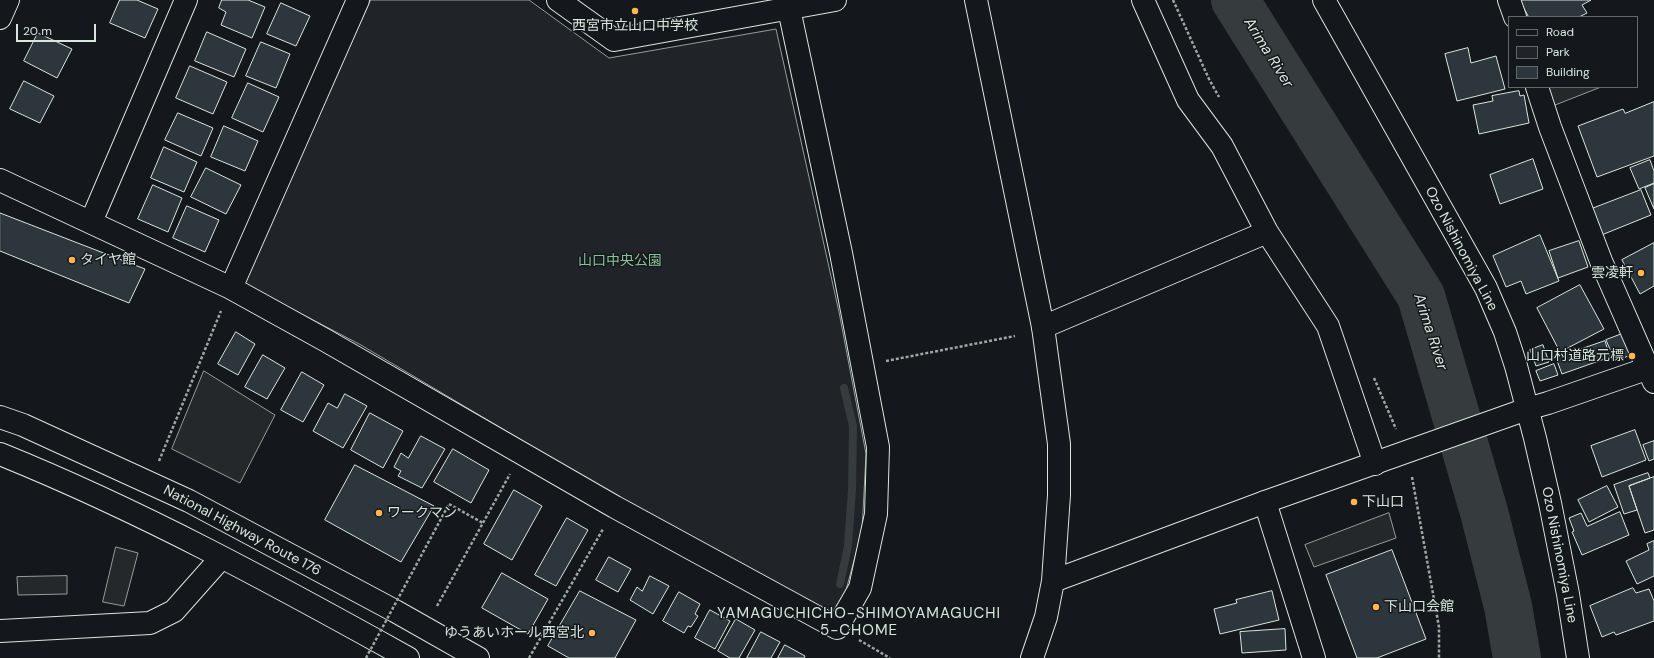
<!DOCTYPE html>
<meta charset="utf-8">
<style>
body{margin:0}
#map{position:relative;width:1654px;height:658px;overflow:hidden;background:#14181c;font-family:"DM Sans",sans-serif}
canvas{display:block}
.legend{position:absolute;left:1508px;top:16px;width:130px;height:72px;box-sizing:border-box;background:#14181c;border:1px solid #626a69;margin:0;padding:5px 7px;list-style:none;font-size:12px;color:#d8e6dc}
.legend li{display:flex;align-items:center;gap:8px;height:20px}
.legend b{width:20px;border:1px solid #626a69}
.scale{position:absolute;left:16px;top:24px;width:80px;height:18px;box-sizing:border-box;border:2px solid #d8e6dc;border-top:0;padding-left:5px;font-size:12px;line-height:14px;white-space:nowrap;color:#d8e6dc;-webkit-text-stroke:3px #14181c;paint-order:stroke}
</style>
<div id="map">
<canvas width="1654" height="658"></canvas>
<ul class="legend">
<li><b style="height:5px;background:#14181c"></b>Road</li>
<li><b style="height:11px;background:#202428"></b>Park</li>
<li><b style="height:11px;background:#2c363c"></b>Building</li>
</ul>
<div class="scale">20 m</div>
</div>
<script>
const context = document.querySelector('canvas').getContext('2d');
context.lineJoin = 'round';
function paint(path, color) {
  context.fillStyle = color;
  context.fill(path, 'evenodd');
}
function strokePath(path, color, width, dash) {
  context.strokeStyle = color;
  context.lineWidth = width;
  context.lineCap = dash ? 'butt' : 'round';
  context.setLineDash(dash || []);
  context.stroke(path);
}
function write(font, color, halo, rows, align = 'center') {
  context.font = font + ' "DM Sans","Noto Sans JP",sans-serif';
  context.lineWidth = 3;
  context.setLineDash([]);
  context.textBaseline = 'middle';
  context.strokeStyle = halo;
  context.fillStyle = color;
  for (const [text, x, y, turn = 0] of rows) {
    context.save();
    context.translate(x, y);
    context.rotate((+turn || 0) * Math.PI / 180);
    context.textAlign = isNaN(turn) ? turn : align;
    if (halo) context.strokeText(text, 0, 0);
    context.fillText(text, 0, 0);
    context.restore();
  }
}
const green = new Path2D(`
 M371,0H529L609,58L776,29L839,312L866,454L862,531L846,590L833,618L658,521L361,345L244,284Z`);
const parking = new Path2D(`
 M1545,87H1601L1550,107Z
 M204,371L275,415L240,483L172,449Z
 M1389,513L1396,538L1314,567L1305,545Z
 M116,547L138,553L124,606L103,602Z
 M67,576V594L18,595L17,577Z`);
const stream = new Path2D(`
 M840,584L848,546L852,490L853,426L844,388`);
const river = new Path2D(`
 M1235,0L1421,296L1484,512L1508,606L1517,658`);
const building = new Path2D(`
 M120,0H137L158,9L145,38L110,23Z
 M222,0H248L265,7L252,38L221,25L226,12L219,8Z
 M1520,0H1591L1582,5L1587,13L1579,17H1529Z
 M281,3L310,16L296,46L267,34Z
 M207,32L246,49L234,77L195,61Z
 M38,33L72,49L57,78L24,61Z
 M261,42L290,54L276,88L246,76Z
 M1468,48L1471,63L1496,56L1505,89L1457,101L1445,54Z
 M190,66L227,82L213,114L176,98Z
 M24,81L54,96L40,123L10,109Z
 M248,83L279,97L263,132L232,118Z
 M1519,91L1520,96L1524,95L1529,123L1479,134L1473,105L1493,101L1492,96Z
 M1654,102V156L1597,177L1578,126L1623,109L1625,113Z
 M178,113L213,128L201,156L165,140Z
 M224,126L258,141L245,171L211,157Z
 M164,147L197,162L184,192L151,178Z
 M1533,159L1543,189L1500,204L1490,175Z
 M1650,160L1654,171V183L1639,189L1630,168Z
 M206,168L241,185L226,214L191,197Z
 M1654,184V209L1645,188Z
 M153,185L182,198L168,232L138,219Z
 M1641,190L1651,215L1599,236L1589,210Z
 M187,206L219,220L205,252L173,238Z
 M0,213L145,269L129,303L0,251Z
 M1540,235L1559,281L1526,294L1521,281L1506,287L1493,256Z
 M1579,241L1588,267L1558,278L1549,251Z
 M1654,243V286L1640,294L1622,260Z
 M1580,285L1604,329L1560,352L1537,308Z
 M236,332L255,344L238,375L218,364Z
 M1622,334L1631,355L1615,361L1606,340Z
 M1605,341L1610,357L1562,374L1556,358Z
 M1543,345L1549,362L1536,366L1530,350Z
 M263,355L285,368L267,399L245,387Z
 M1554,364L1558,375L1540,381L1536,371Z
 M302,372L324,385L303,422L281,410Z
 M345,394L367,406L343,448L313,431L328,403L337,408Z
 M370,413L403,431L383,468L351,450Z
 M1635,430L1646,460L1602,477L1591,446Z
 M421,436L445,449L422,488L398,476L401,471L394,467L401,453L408,458Z
 M1654,441V459L1649,461L1643,445Z
 M453,449L489,470L471,503L434,482Z
 M355,465L434,506L401,562L325,520Z
 M1648,473L1650,478L1629,486L1637,510L1624,514L1614,485Z
 M1654,477V530L1645,533L1629,486Z
 M1607,486L1618,507L1589,522L1578,500Z
 M514,490L542,506L512,560L484,544Z
 M1620,512L1629,535L1582,555L1572,532L1574,531L1569,518L1581,513L1587,526Z
 M567,518L588,530L556,586L535,575Z
 M1654,541V576L1637,584L1626,561L1649,550L1647,544Z
 M1392,550L1426,639L1377,658H1357L1326,575Z
 M609,557L631,569L618,592L596,580Z
 M502,573L548,599L528,634L482,608Z
 M650,576L669,586L653,614L630,600L637,587L642,591Z
 M1633,588L1636,593L1649,589L1654,601V621L1616,635L1614,632L1602,637L1590,606Z
 M580,591L636,620L615,658H569L548,646Z
 M1272,591L1279,620L1220,634L1214,609L1237,603L1236,600Z
 M679,592L700,604L695,614L698,616L691,627L688,626L684,633L663,621Z
 M710,610L730,621L715,649L695,638Z
 M736,619L755,630L739,658H730L718,651Z
 M1285,629L1286,650L1242,653L1240,632Z
 M761,632L780,642L771,658H747Z
 M785,645L805,656L804,658H778Z`);
const path = new Path2D(`
 M1173,0L1209,79L1219,97
 M886,361L1015,336
 M1374,378L1396,429
 M159,461L221,311
 M1412,477L1439,627V658
 M437,606L510,474
 M859,640L890,658
 M529,658L603,529`);
const street = new Path2D(`
 M558,0L614,40L835,0
 M1143,0L1188,100L1222,146L1267,232L1328,326L1375,464
 M1509,0L1515,17
 M0,18L8,0
 M1537,87L1550,127L1601,261L1654,382
 M0,180L231,288L325,340L615,507L837,628L860,588L876,514L878,447L841,253L789,9
 M91,222L186,0
 M231,288L358,0
 M1043,327L1267,232
 M1527,409L1548,403L1649,368
 M1265,502L1314,658
 M0,631L150,623L174,611L221,558`);
const secondary = new Path2D(`
 M976,0L1043,327L1059,444V495L1053,581L1046,617L1032,658
 M1053,581L1265,502L1527,409`);
const primary = new Path2D(`
 M1324,0L1486,288L1505,332L1516,366L1535,438L1550,503L1568,594L1578,658`);
const highway = new Path2D(`
 M0,417L23,425L189,501L395,611L478,658
 M0,454C141,511 275,584 408,658`);
const pathBridge = new Path2D(`
 M366,658L449,504L483,523`);
const markers = [
 [635,11,4,"#ffb74d"],
 [72,260,4,"#ffb74d"],
 [1641,273,4,"#ffb74d"],
 [1632,356,4,"#ffb74d"],
 [1354,502,4,"#ffb74d"],
 [379,513,4,"#ffb74d"],
 [1376,607,4,"#ffb74d"],
 [592,633,4,"#ffb74d"]
];
const poiNames = [
 ["西宮市立山口中学校",635,26,"center"],
 ["タイヤ館",80,260],
 ["雲凌軒",1633,273,"right"],
 ["山口村道路元標",1624,356,"right"],
 ["下山口",1362,502],
 ["ワークマン",387,513],
 ["下山口会館",1384,607],
 ["ゆうあいホール西宮北",584,633,"right"]
];
const streetNames = [
 ["Ozo Nishinomiya Line",1461,249,62],
 ["National Highway Route 176",242,531,28],
 ["Ozo Nishinomiya Line",1559,555,79]
];
const parkNames = [
 ["山口中央公園",620,261]
];
const waterNames = [
 ["Arima River",1268,53,58],
 ["Arima River",1430,332,72]
];
const neighbourhoodNames = [
 ["YAMAGUCHICHO-SHIMOYAMAGUCHI",859,614],
 ["5-CHOME",859,631]
];
paint(green, '#202428');
strokePath(green, '#939e99', 1);
paint(parking, '#24282b');
strokePath(parking, '#939e99', 1);
strokePath(stream, '#363b3e', 8);
strokePath(river, '#363b3e', 48);
paint(building, '#2c363c');
strokePath(building, '#d8e6dc', 1);
strokePath(street, '#d8e6dc', 24);
strokePath(secondary, '#d8e6dc', 24);
strokePath(primary, '#d8e6dc', 24);
strokePath(highway, '#d8e6dc', 24);
strokePath(path, '#9da8a2', 2.5, [3, 2]);
strokePath(street, '#14181c', 22);
strokePath(secondary, '#14181c', 22);
strokePath(primary, '#14181c', 22);
strokePath(highway, '#14181c', 22);
strokePath(pathBridge, '#9da8a2', 2.5, [3, 2]);
for (const [x, y, r, color] of markers) {
  const dot = new Path2D();
  dot.arc(x, y, r, 0, 2 * Math.PI);
  context.fillStyle = color;
  context.fill(dot);
  strokePath(dot, '#14181c', 1.5);
}
write('14px', '#d8e6dc', '#14181c', poiNames, 'left');
write('14px', '#d8e6dc', '#14181c', streetNames);
write('14px', '#8ac095', '#14181c', parkNames);
write('italic 15px', '#d8e6dc', '#14181c', waterNames);
context.letterSpacing = '1px';
write('15px', '#d8e6dc', '#14181c', neighbourhoodNames);
context.letterSpacing = '0px';
</script>
